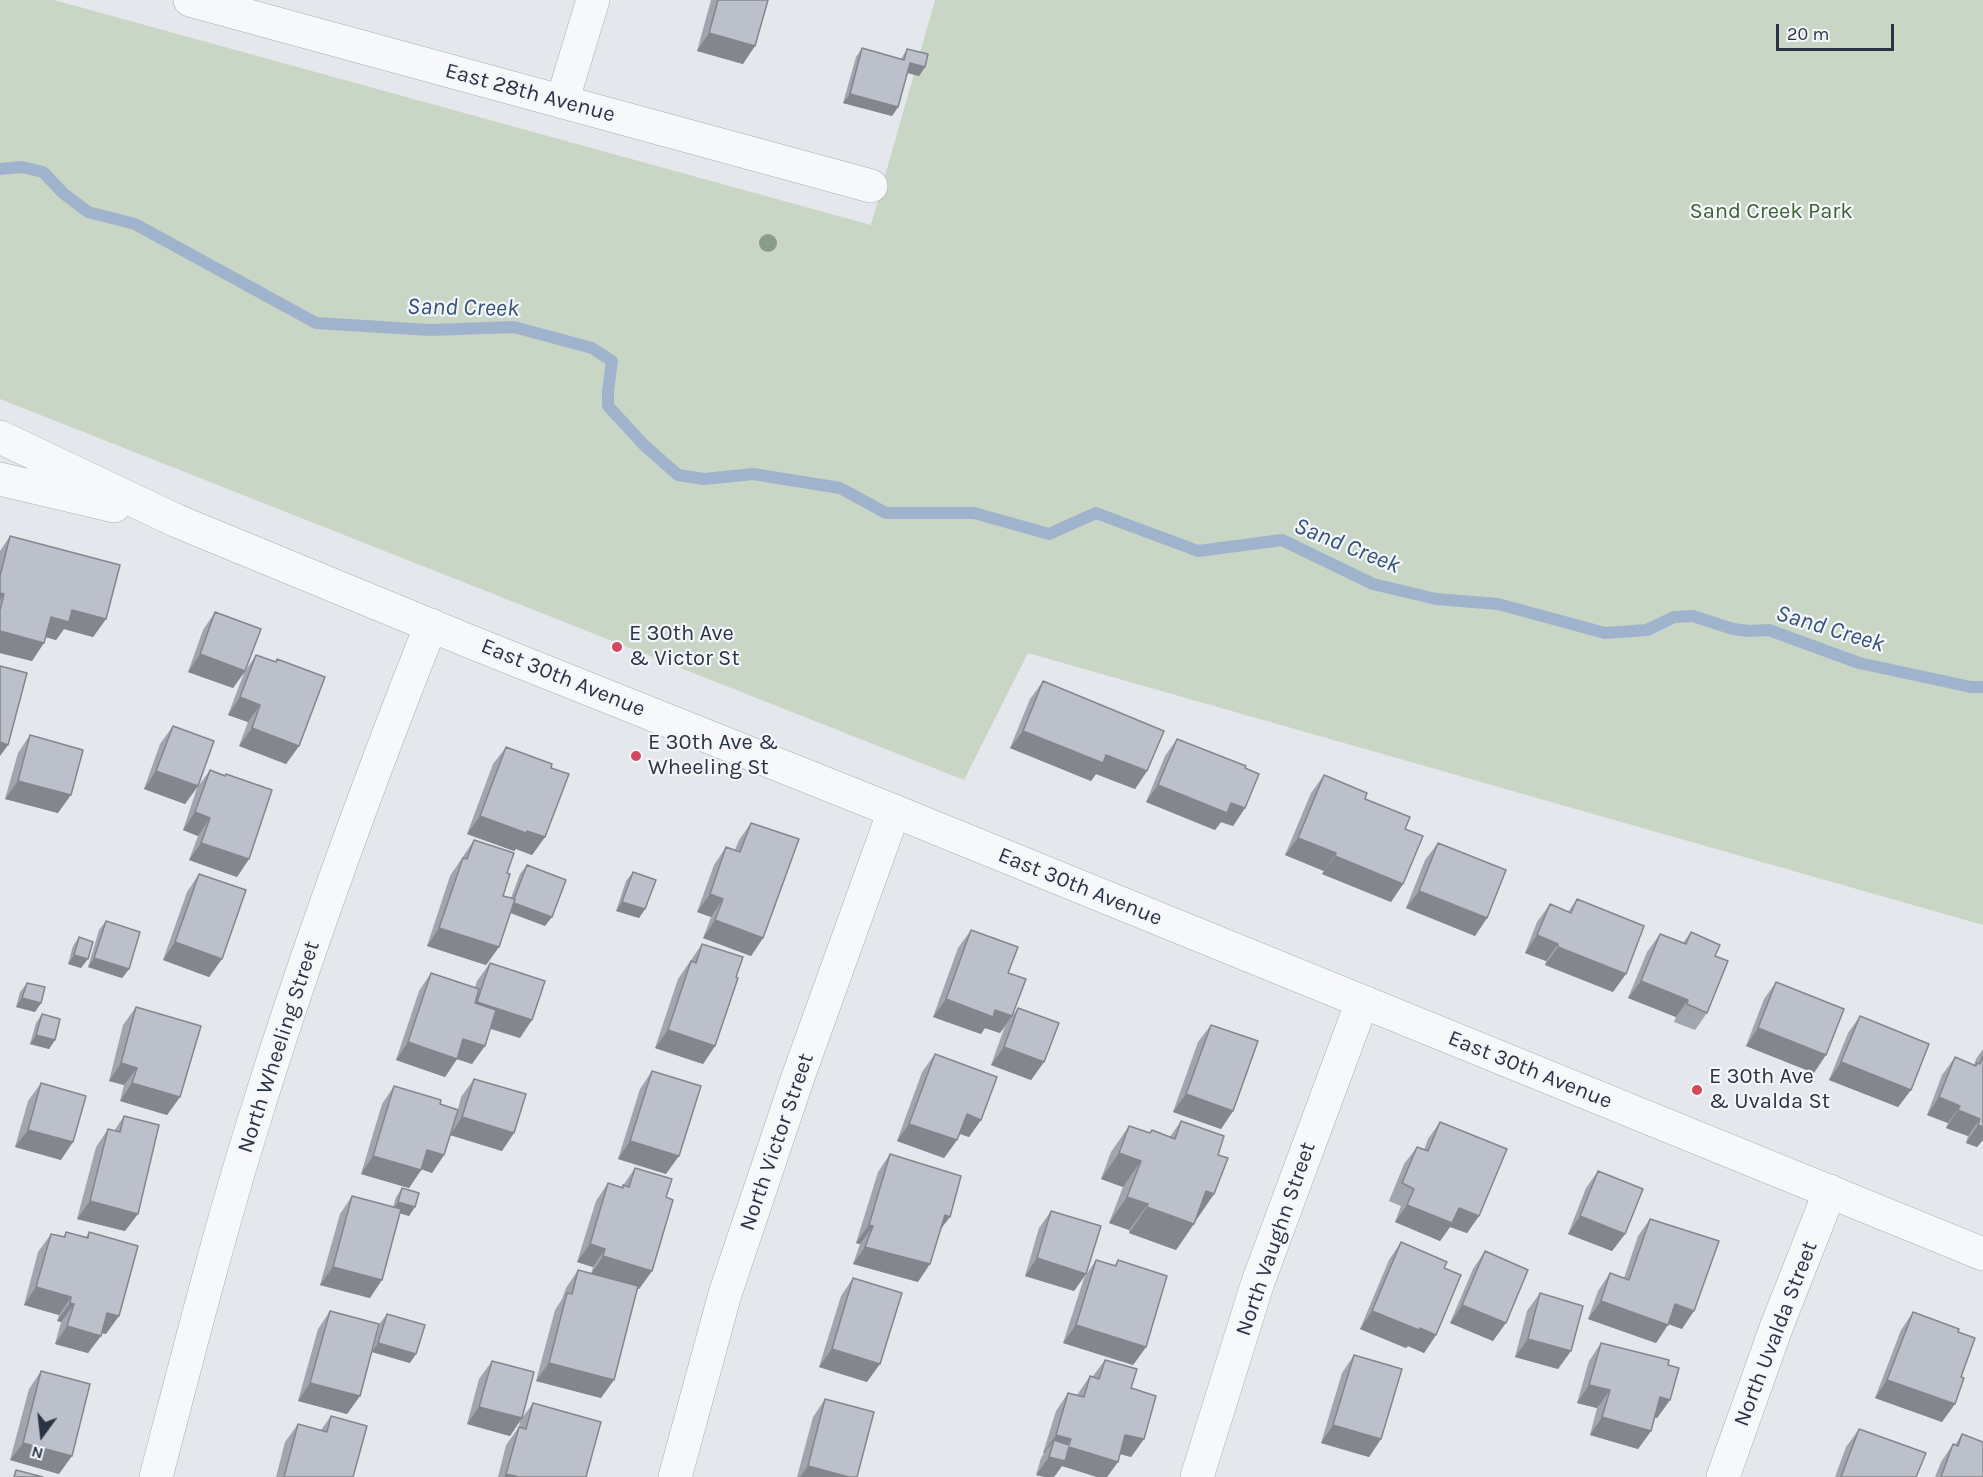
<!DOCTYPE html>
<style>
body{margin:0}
#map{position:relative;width:1983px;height:1477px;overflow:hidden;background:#e4e7ec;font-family:Karla,sans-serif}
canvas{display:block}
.north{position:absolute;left:12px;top:1405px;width:60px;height:60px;-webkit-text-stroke:4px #f4f6f9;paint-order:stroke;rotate:195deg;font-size:16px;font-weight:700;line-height:24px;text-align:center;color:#2b3445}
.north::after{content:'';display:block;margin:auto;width:21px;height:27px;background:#2b3445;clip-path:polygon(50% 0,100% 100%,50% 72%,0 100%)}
.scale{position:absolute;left:1776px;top:24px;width:118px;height:27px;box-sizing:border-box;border:3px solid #2b3445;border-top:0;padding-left:8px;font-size:18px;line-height:21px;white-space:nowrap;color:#2b3445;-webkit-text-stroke:4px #f4f6f9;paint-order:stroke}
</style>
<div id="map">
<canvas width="1983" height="1477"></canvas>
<div class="north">N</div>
<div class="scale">20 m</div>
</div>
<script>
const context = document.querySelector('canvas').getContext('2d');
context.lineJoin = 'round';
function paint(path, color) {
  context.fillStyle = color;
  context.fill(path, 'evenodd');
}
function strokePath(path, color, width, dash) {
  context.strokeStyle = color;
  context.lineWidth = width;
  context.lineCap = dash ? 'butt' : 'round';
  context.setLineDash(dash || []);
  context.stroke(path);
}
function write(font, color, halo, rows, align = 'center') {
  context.font = font + ' Karla,sans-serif';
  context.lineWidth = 4.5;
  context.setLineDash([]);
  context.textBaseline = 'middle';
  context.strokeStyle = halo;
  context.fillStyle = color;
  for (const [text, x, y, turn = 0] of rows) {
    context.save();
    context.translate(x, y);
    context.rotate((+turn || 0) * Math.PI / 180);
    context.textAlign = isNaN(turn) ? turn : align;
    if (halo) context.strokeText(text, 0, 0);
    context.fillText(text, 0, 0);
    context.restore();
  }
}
const green = new Path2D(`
 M0,0H54L871,225L935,0H1983V925L1028,653L964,780L0,399Z`);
const stream = new Path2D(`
 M0,169L22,167L43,172L63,193L88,212L135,224L316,323L431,330L514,327L592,348L612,361L608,391V406L644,445L678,475L704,479L753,474L840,488L886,513H974L1049,534L1096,513L1198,551L1282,540L1373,584L1436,599L1498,604L1605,633L1647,630L1674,617L1693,616L1733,629L1749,631L1769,630L1859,663L1971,687H1983`);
const minor = new Path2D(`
 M190,0L871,186
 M562,102L593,0
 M156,1477C187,1359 217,1240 253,1124C305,955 366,789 431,625
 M675,1477L725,1294L798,1077L894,811
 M1197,1477L1258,1282L1362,1002
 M1723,1477L1776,1328L1830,1191`);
const tertiary = new Path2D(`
 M0,437L177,521L466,640L894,811L1983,1254
 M0,479L114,506`);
const trees = [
 [768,243]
];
const wall = new Path2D(`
 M711,0H768L743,64L697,51Z
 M862,48L901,59L907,49L925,67L919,76L908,73L898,107L892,116L843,103L856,57Z
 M10,536L106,619L93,637L64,629L56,640L46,637L32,661L0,653V551Z
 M215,612L246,670L256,655L275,662L277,659L299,746L286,764L239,746L248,722L228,715L244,673L233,688L188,672L203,630Z
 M1043,681L1147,771L1135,789L1096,774L1091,781L1010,748L1030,699Z
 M173,726L198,786L185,804L144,789L160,744Z
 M30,735L58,813L5,799L18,753Z
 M1177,739L1245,768V808L1233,826L1221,822L1215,830L1146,802L1165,756Z
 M506,747L551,768L545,837L532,855L516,849L514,851L467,834L493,764Z
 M210,770L225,775L226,774L249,859L237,877L189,860L198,836L183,830L197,788Z
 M1324,775L1365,799L1405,829L1403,884L1391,902L1322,874L1324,871L1285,855L1311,793Z
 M751,823L763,938L751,956L703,938L711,917L697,912L714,865L726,847L735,850L739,840Z
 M474,840L507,873L503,896L511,898L520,874L527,865L545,926L510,913L499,947L486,965L427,946L450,876Z
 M1438,843L1487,918L1475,936L1406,908L1425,860Z
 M633,872L645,909L639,918L616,911L626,881Z
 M199,874L222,959L209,977L163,960L187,892Z
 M1577,899L1613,992L1545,965L1546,961L1525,953L1537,922L1550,904L1568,912Z
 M106,921L129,969L122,978L88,967L99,930Z
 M971,930L1012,1016L1000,1033L985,1028L981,1034L933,1017L958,948Z
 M1691,932L1715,956L1707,1013L1695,1030L1674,1022L1676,1017L1628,998L1647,952L1660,934L1683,943Z
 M79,937L81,968L68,964L73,946Z
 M702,944L736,977L715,1046L703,1064L655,1048L678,979Z
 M490,963L520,1038L490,1029L472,1064L457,1059L445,1077L396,1060L419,991L431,973L475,987L477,981Z
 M1776,982L1814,1073L1746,1046L1764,999Z
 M27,983L41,1003L35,1012L16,1007L20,992Z
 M136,1007L180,1097L167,1115L120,1101L124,1085L109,1081L123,1025Z
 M1018,1008L1044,1062L1031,1080L991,1065L1005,1026Z
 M42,1014L55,1040L49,1049L30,1044L36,1023Z
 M1860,1016L1911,1090L1898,1107L1829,1080L1848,1033Z
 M1211,1025L1233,1111L1221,1129L1173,1112L1198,1042Z
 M1983,1049V1141H1982L1977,1147L1966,1143L1968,1136L1946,1128L1948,1123L1927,1115L1942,1075L1955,1057L1974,1065L1976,1059Z
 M935,1054L981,1120L969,1137L959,1134L957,1140L944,1158L897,1141L922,1072Z
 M652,1071L666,1174L618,1159L640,1089Z
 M474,1079L502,1151L450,1135L444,1155L432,1173L422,1169L409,1188L361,1174L382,1104L394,1086L440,1104L458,1109L461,1097Z
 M41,1083L61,1160L15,1147L28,1101Z
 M124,1116L125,1231L77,1219L96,1147L108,1129L114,1131Z
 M1181,1121L1218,1155L1214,1194L1176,1250L1129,1233V1230L1109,1223L1123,1187L1101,1179L1111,1152L1129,1126L1150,1133L1152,1130L1170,1137Z
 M1440,1122L1479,1216L1467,1233L1450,1227L1440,1241L1395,1222L1401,1206L1389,1201L1404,1164L1417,1147L1424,1150L1428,1139Z
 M890,1154L918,1282L853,1264L860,1244L856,1243L878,1172Z
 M635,1168L666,1197L652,1271L639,1289L638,1288L601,1398L536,1381L555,1310L562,1299L566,1288L578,1270L591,1274L593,1267L577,1262L596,1201L608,1183L622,1187Z
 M1598,1171L1625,1234L1612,1251L1568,1234L1586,1188Z
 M402,1188L409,1216L400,1213L370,1298L320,1285L340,1214L352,1196L393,1207L396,1197Z
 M1051,1211L1086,1274L1074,1291L1025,1276L1039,1228Z
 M1650,1219L1682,1329L1668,1324L1656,1343L1588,1319L1598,1291L1610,1273L1624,1278L1638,1236Z
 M66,1232L86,1237L89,1232L106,1334L102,1333L88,1353L55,1344L61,1322L57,1321L59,1315L24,1305L38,1252L51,1234L63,1237Z
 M1401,1242L1436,1335L1424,1353L1408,1346L1406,1348L1360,1329L1389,1260Z
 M1485,1251L1493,1341L1450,1323L1473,1269Z
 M1096,1260L1114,1266L1118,1260L1146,1347L1133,1365L1063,1343L1084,1278Z
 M853,1278L867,1382L819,1367L841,1296Z
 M1540,1293L1558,1369L1515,1357L1527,1311Z
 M330,1311L360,1396L347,1414L298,1401L318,1329Z
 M1913,1312L1958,1332L1961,1377L1942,1422L1875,1398L1901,1330Z
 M387,1314L410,1363L372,1352L380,1323Z
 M1601,1343L1668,1365L1670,1400L1657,1418L1654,1417L1651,1431L1638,1449L1590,1435L1597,1408L1577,1403L1589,1361Z
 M1354,1355L1381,1439L1369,1457L1321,1443L1342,1373Z
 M1105,1360L1131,1388L1144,1439L1131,1457L1120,1454L1118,1462L1107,1477H1097L1062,1466L1054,1477H1045L1036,1475L1041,1458L1044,1453H1043L1056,1411L1068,1393L1077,1395L1090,1376H1093Z
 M492,1361L522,1418L510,1436L467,1424L479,1379Z
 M41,1371L59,1474L10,1460L29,1389Z
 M825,1399L857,1477H797L813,1417Z
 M533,1403L586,1477H498L506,1445L519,1427L520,1421Z
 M331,1416L353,1477H276L285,1442L298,1424L321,1430Z
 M1859,1429L1916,1477H1835L1846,1447Z
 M1962,1434L1983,1477H1935L1941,1462L1953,1444L1955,1445Z`);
const shadedWall = new Path2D(`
 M709,33L755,46L743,64L697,51Z
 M910,63L925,67L919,76L904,72Z
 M850,94L898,107L892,116L843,103Z
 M0,593L4,594L0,600Z
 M72,610L106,619L93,637L64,629L56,640L38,635L51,617Z
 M0,631L44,643L32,661L0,653Z
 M200,654L245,671L233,688L188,672Z
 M240,697L260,705L248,722L228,715Z
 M252,728L299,746L286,764L239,746Z
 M1023,731L1106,755L1147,771L1135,789L1096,774L1091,781L1010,748Z
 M0,742L8,745L0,756Z
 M156,771L198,786L185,804L144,789Z
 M18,781L71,795L58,813L5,799Z
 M1158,785L1231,803L1245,808L1233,826L1221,822L1215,830L1146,802Z
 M195,812L210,818L198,836L183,830Z
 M480,816L527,831L545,837L532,855L516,849L514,851L467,834Z
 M1298,838L1336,853L1324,871L1285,855Z
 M201,843L249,859L237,877L189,860Z
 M1335,856L1403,884L1391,902L1322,874Z
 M1419,891L1487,918L1475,936L1406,908Z
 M710,894L723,899L711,917L697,912Z
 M513,902L552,917L545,926L506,911Z
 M622,902L645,909L639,918L616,911Z
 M715,920L763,938L751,956L703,938Z
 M439,928L499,947L486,965L427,946Z
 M1537,935L1558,944L1546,961L1525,953Z
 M175,942L222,959L209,977L163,960Z
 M1558,947L1626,974L1613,992L1545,965Z
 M74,955L88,959L81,968L68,964Z
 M94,958L129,969L122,978L88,967Z
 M1641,981L1688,1000L1676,1017L1628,998Z
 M22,998L41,1003L35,1012L16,1007Z
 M946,999L995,1010L1012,1016L1000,1033L985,1028L981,1034L933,1017Z
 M477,1002L532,1020L520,1038L465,1020Z
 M1758,1028L1826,1055L1814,1073L1746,1046Z
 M668,1030L715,1046L703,1064L655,1048Z
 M36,1035L55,1040L49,1049L30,1044Z
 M463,1039L485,1046L472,1064L457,1059L445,1077L396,1060L408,1042Z
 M1004,1047L1044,1062L1031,1080L991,1065Z
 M1841,1062L1911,1090L1898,1107L1829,1080Z
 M121,1063L137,1068L124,1085L109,1081Z
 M132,1083L180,1097L167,1115L120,1101Z
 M1186,1094L1233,1111L1221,1129L1173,1112Z
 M1939,1097L1960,1106L1948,1123L1927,1115Z
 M1958,1110L1980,1119L1968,1136L1946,1128Z
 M967,1114L981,1120L969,1137L954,1131Z
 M462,1117L514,1133L502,1151L450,1135Z
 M909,1124L957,1140L944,1158L897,1141Z
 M1978,1125L1983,1127V1141H1982L1977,1147L1966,1143Z
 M28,1130L73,1142L61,1160L15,1147Z
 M630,1141L679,1156L666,1174L618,1159Z
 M427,1150L444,1155L432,1173L415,1167Z
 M1119,1153L1141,1161L1123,1187L1101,1179Z
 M373,1156L421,1170L409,1188L361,1174Z
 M1206,1191L1214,1194L1196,1220Z
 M1127,1197L1148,1204L1129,1230L1109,1223Z
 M90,1201L138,1214L125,1231L77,1219Z
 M398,1202L415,1207L409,1216L392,1211Z
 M1407,1205L1459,1208L1479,1216L1467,1233L1450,1227L1440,1241L1395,1222Z
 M1147,1207L1194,1224L1176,1250L1129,1233Z
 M945,1215L950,1217L937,1234Z
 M1580,1216L1625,1234L1612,1251L1568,1234Z
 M869,1225L873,1226L860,1244L856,1243Z
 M590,1244L605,1249L593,1267L577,1262Z
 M865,1247L930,1264L918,1282L853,1264Z
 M603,1256L652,1271L639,1289L591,1274Z
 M1037,1258L1086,1274L1074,1291L1025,1276Z
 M333,1267L382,1280L370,1298L320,1285Z
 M36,1287L71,1297L59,1315L24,1305Z
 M1601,1301L1668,1325L1656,1343L1588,1319Z
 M70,1303L74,1304L61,1322L57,1321Z
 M1675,1304L1694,1311L1682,1329L1663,1322Z
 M1462,1305L1506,1323L1493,1341L1450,1323Z
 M1372,1311L1420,1328L1436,1335L1424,1353L1408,1346L1406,1348L1360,1329Z
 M107,1313L119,1316L106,1334L95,1331Z
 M1076,1325L1146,1347L1133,1365L1063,1343Z
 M67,1326L101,1336L88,1353L55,1344Z
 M1528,1339L1571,1351L1558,1369L1515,1357Z
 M378,1343L416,1354L410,1363L372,1352Z
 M832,1349L880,1364L867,1382L819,1367Z
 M549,1363L614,1380L601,1398L536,1381Z
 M1887,1380L1955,1404L1942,1422L1875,1398Z
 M310,1383L360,1396L347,1414L298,1401Z
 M1589,1385L1610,1390L1597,1408L1577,1403Z
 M1660,1397L1670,1400L1657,1418L1647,1415Z
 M479,1407L522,1418L510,1436L467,1424Z
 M1602,1417L1651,1431L1638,1449L1590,1435Z
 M1333,1425L1381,1439L1369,1457L1321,1443Z
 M1056,1435L1071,1439L1058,1457L1054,1440L1044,1453H1043Z
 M1125,1435L1144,1439L1131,1457L1113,1452Z
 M23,1443L72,1456L59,1474L10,1460Z
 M1069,1447L1118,1462L1107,1477H1097L1062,1466L1054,1477H1045L1036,1475L1049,1457Z
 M808,1466L849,1477H800Z
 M506,1474L519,1477H504Z`);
const building = new Path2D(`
 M718,0H768L755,46L709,33Z
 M862,48L904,60L907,49L928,54L925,67L910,63L898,107L850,94Z
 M10,536L120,565L106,619L72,610L69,622L51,617L44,643L0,631V610L4,594L0,593V576Z
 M215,612L261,629L245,671L200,654Z
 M256,655L276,662L277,659L325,677L299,746L252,728L260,705L240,697Z
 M0,666L27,673L8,745L0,742Z
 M1043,681L1164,731L1147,771L1106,755L1103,763L1023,731Z
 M173,726L214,741L198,786L156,771Z
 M30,735L83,750L71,795L18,781Z
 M1177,739L1246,766L1245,768L1259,774L1245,808L1231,803L1227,813L1158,785Z
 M506,747L552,764L551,768L569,774L545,837L527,831L526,833L480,816Z
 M210,770L225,776L226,774L272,790L249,859L201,843L210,818L195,812Z
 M1324,775L1367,793L1365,799L1410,817L1405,829L1423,836L1403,884L1335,856L1336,853L1298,838Z
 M751,823L799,839L763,938L715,920L723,899L710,894L726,847L740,852Z
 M474,840L514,853L507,873L510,874L503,896L515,899L499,947L439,928L463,858L467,859Z
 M1438,843L1506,870L1487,918L1419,891Z
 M527,865L566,880L552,917L514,903L515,899H514Z
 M633,872L656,880L645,909L622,902Z
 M199,874L246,890L222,959L175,942Z
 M1577,899L1644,926L1626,974L1558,947V944L1537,935L1550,904L1571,913Z
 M106,921L140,932L129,969L94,958Z
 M971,930L1018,947L1008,973L1026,979L1012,1016L995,1010L993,1017L946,999Z
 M1691,932L1720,945L1715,956L1728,961L1707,1013L1687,1004L1688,1000L1641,981L1660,934L1686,944Z
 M79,937L93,942L88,959L74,955Z
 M702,944L743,957L736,977L738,978L715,1046L668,1030L691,961L696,963Z
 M490,963L545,981L532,1020L477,1002Z
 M431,973L479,989L475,1003L496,1010L485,1046L463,1039L457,1059L408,1042Z
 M1776,982L1844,1009L1826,1055L1758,1028Z
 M27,983L45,987L41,1003L22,998Z
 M136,1007L201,1026L180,1097L132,1083L137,1068L121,1063Z
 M1018,1008L1059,1023L1044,1062L1004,1047Z
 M42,1014L60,1019L55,1040L36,1035Z
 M1860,1016L1929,1044L1911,1090L1841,1062Z
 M1211,1025L1258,1041L1233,1111L1186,1094Z
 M935,1054L997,1077L981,1120L967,1114L957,1140L909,1124Z
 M1983,1055V1127L1978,1125L1980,1119L1958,1110L1960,1106L1939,1097L1955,1057L1976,1066L1977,1063L1980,1064Z
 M652,1071L701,1086L679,1156L630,1141Z
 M474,1079L526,1094L514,1133L462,1117Z
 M41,1083L86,1096L73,1142L28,1130Z
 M394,1086L441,1100L440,1104L458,1110L444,1155L427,1150L421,1170L373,1156Z
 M124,1116L159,1125L138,1214L90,1201L108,1129L120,1132Z
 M1181,1121L1224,1136L1218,1155L1228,1158L1214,1194L1206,1191L1194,1224L1147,1207L1148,1204L1127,1197L1141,1161L1119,1153L1129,1126L1150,1133L1152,1130L1175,1139Z
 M1440,1122L1507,1149L1479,1216L1459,1208L1452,1223L1407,1205L1414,1189L1402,1183L1417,1147L1428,1151Z
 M890,1154L961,1176L950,1217L945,1215L930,1264L865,1247L873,1226L869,1225Z
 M635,1168L672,1179L666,1197L673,1200L652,1271L603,1256L605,1249L590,1244L608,1183L623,1188V1185L629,1187Z
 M1598,1171L1643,1189L1625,1234L1580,1216Z
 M402,1188L419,1193L415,1207L398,1202Z
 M352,1196L401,1209L382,1280L333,1267Z
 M1051,1211L1101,1226L1086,1274L1037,1258Z
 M1650,1219L1719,1241L1694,1311L1675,1304L1668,1325L1601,1301L1610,1273L1629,1280Z
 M66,1232L88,1238L89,1232L138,1246L119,1316L107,1313L101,1336L67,1326L74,1304L70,1303L71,1297L36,1287L51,1234L65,1237Z
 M1401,1242L1447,1262L1444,1268L1461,1275L1436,1335L1420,1328L1419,1330L1372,1311Z
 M1485,1251L1528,1270L1506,1323L1462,1305Z
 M1096,1260L1116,1266L1118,1260L1167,1276L1146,1347L1076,1325Z
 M578,1270L638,1286L614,1380L549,1363L567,1293L572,1294Z
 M853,1278L902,1293L880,1364L832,1349Z
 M1540,1293L1583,1306L1571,1351L1528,1339Z
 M330,1311L379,1324L360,1396L310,1383Z
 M1913,1312L1959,1329L1958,1332L1975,1338L1961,1377L1964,1378L1955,1404L1887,1380Z
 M387,1314L425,1325L416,1354L378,1343Z
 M1601,1343L1669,1360L1668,1365L1679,1368L1670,1400L1660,1397L1651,1431L1602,1417L1610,1390L1589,1385Z
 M1354,1355L1402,1369L1381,1439L1333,1425Z
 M1105,1360L1137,1369L1131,1388L1156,1396L1144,1439L1125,1435L1118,1462L1069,1447L1065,1461L1049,1457L1054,1440L1069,1445L1071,1439L1056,1435L1068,1393L1084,1397L1090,1376L1099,1379Z
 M492,1361L534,1372L522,1418L479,1407Z
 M41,1371L90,1384L72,1456L23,1443Z
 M825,1399L874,1412L857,1477H849L808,1466Z
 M533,1403L601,1422L586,1477H519L506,1474L519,1427L526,1429Z
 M331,1416L367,1426L353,1477H284L298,1424L327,1432Z
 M1859,1429L1926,1453L1916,1477H1841Z
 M1962,1434L1983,1442V1477H1941L1953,1444L1958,1446Z
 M16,1470L43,1477H14Z`);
const markers = [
 [617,647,6,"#d1495b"],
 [636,756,6,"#d1495b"],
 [1697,1090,6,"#d1495b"]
];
const streetNames = [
 ["East 28th Avenue",530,93,15],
 ["East 30th Avenue",563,678,22],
 ["East 30th Avenue",1080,887,22],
 ["North Wheeling Street",279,1047,-72],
 ["East 30th Avenue",1530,1070,22],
 ["North Victor Street",777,1142,-71],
 ["North Vaughn Street",1276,1239,-71],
 ["North Uvalda Street",1776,1334,-69]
];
const parkNames = [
 ["Sand Creek Park",1771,212]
];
const poiNames = [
 ["E 30th Ave",629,634],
 ["& Victor St",629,659],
 ["E 30th Ave &",648,743],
 ["Wheeling St",648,768],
 ["E 30th Ave",1709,1077],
 ["& Uvalda St",1709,1102]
];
const waterNames = [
 ["Sand Creek",463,308,1],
 ["Sand Creek",1347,546,22],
 ["Sand Creek",1830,629,17]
];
paint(green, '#c9d6c5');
strokePath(stream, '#9fb4cc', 12);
strokePath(minor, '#a9aeb7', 34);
strokePath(tertiary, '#a9aeb7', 34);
strokePath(minor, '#f7f8fa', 33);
strokePath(tertiary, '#f7f8fa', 33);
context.fillStyle = '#899d89';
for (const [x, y] of trees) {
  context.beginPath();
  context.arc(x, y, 9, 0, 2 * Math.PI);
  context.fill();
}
paint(wall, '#a1a5ae');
paint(shadedWall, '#83868d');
paint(building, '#bbc0ca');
strokePath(building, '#83868d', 1.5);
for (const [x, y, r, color] of markers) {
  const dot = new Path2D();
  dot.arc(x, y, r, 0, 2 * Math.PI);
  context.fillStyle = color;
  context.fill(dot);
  strokePath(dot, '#f4f6f9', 2);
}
write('22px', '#2b3445', '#f4f6f9', streetNames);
write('22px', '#3f6138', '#f4f6f9', parkNames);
write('22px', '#2b3445', '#f4f6f9', poiNames, 'left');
write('italic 24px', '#34527a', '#f4f6f9', waterNames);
</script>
